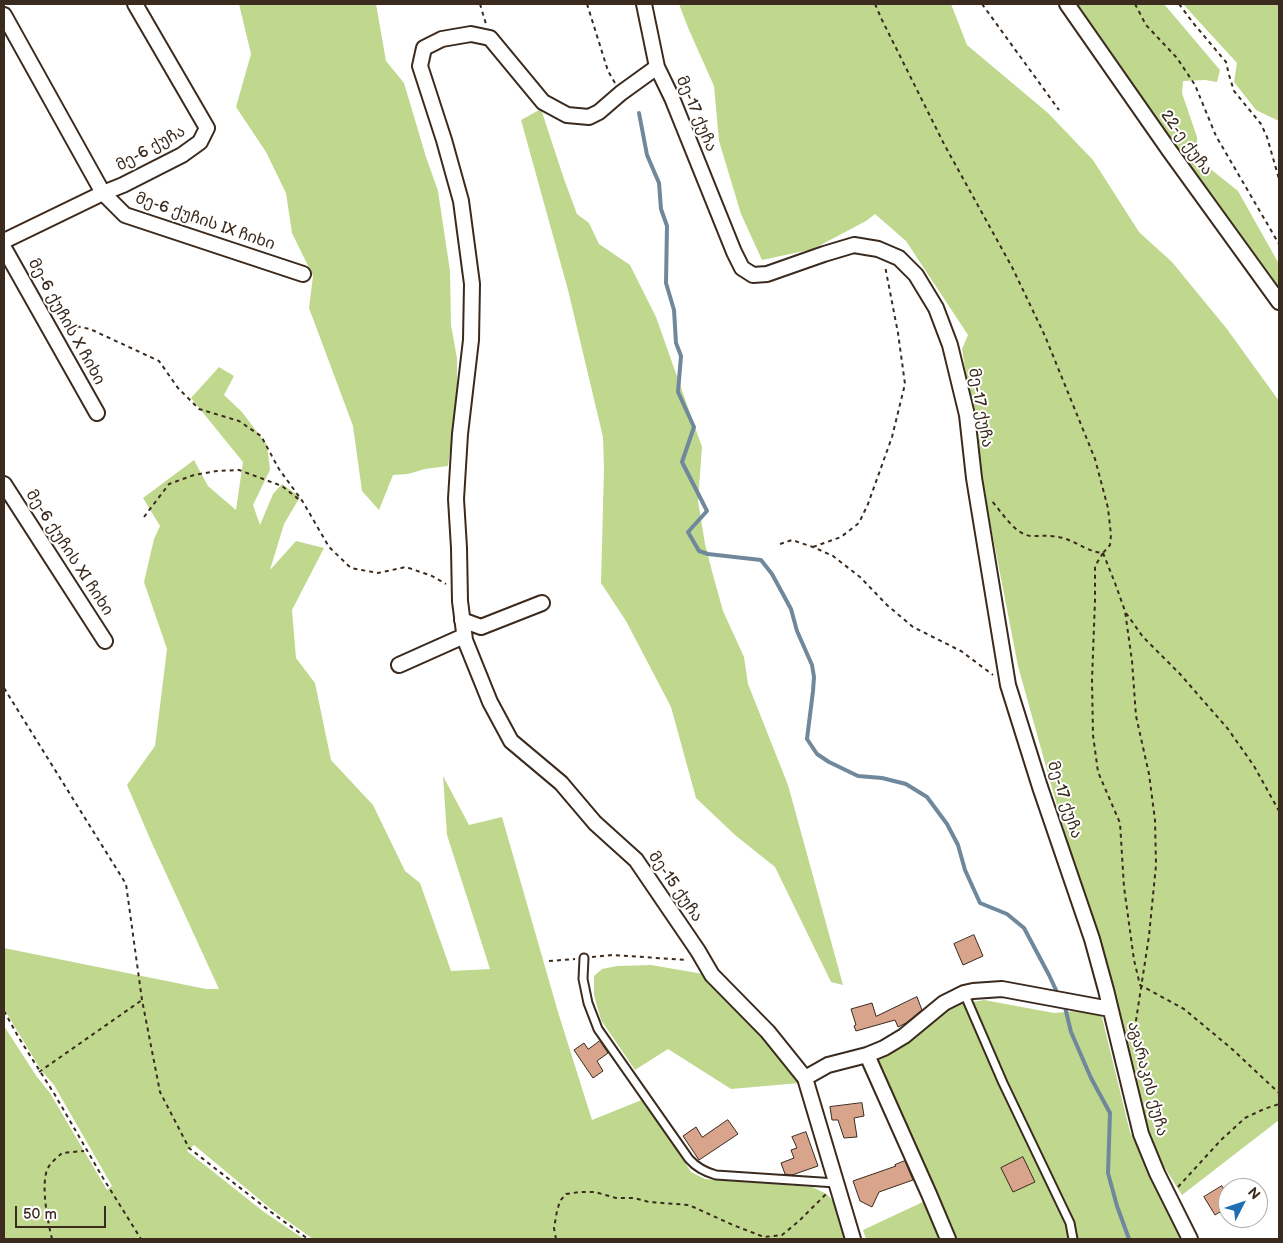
<!DOCTYPE html>
<meta charset="utf-8">
<style>
body{margin:0}
#map{position:relative;width:1283px;height:1243px;overflow:hidden;background:#fff;font-family:"Balsamiq Sans",sans-serif}
canvas{display:block}
.frame{position:absolute;inset:0;border:5px solid #3b2a1e;pointer-events:none}
.north{position:absolute;left:1218px;top:1178px;width:50px;height:50px;box-sizing:border-box;background:#fff;border:1px solid #b1aaa5;border-radius:50%;rotate:49deg;font-size:14px;font-weight:700;line-height:20px;text-align:center;color:#3b2a1e}
.north::after{content:'';display:block;margin:auto;width:18px;height:22px;background:#1f6fb2;clip-path:polygon(50% 0,100% 100%,50% 72%,0 100%)}
.scale{position:absolute;left:15px;top:1206px;width:91px;height:22px;box-sizing:border-box;border:2px solid #3b2a1e;border-top:0;padding-left:6px;font-size:15px;line-height:18px;white-space:nowrap;color:#3b2a1e;-webkit-text-stroke:4px #fff;paint-order:stroke}
</style>
<div id="map">
<canvas width="1283" height="1243"></canvas>
<div class="frame"></div>
<div class="north">N</div>
<div class="scale">50 m</div>
</div>
<script>
const context = document.querySelector('canvas').getContext('2d');
context.lineJoin = 'round';
function paint(path, color) {
  context.fillStyle = color;
  context.fill(path, 'evenodd');
}
function strokePath(path, color, width, dash) {
  context.strokeStyle = color;
  context.lineWidth = width;
  context.lineCap = dash ? 'butt' : 'round';
  context.setLineDash(dash || []);
  context.stroke(path);
}
function write(font, color, halo, rows, align = 'center') {
  context.font = font + ' "Balsamiq Sans","Noto Sans Georgian",sans-serif';
  context.lineWidth = 4;
  context.setLineDash([]);
  context.textBaseline = 'middle';
  context.strokeStyle = halo;
  context.fillStyle = color;
  for (const [text, x, y, turn = 0] of rows) {
    context.save();
    context.translate(x, y);
    context.rotate((+turn || 0) * Math.PI / 180);
    context.textAlign = isNaN(turn) ? turn : align;
    if (halo) context.strokeText(text, 0, 0);
    context.fillText(text, 0, 0);
    context.restore();
  }
}
const green = new Path2D(`
 M239,4H376L386,61L404,83L426,157L438,191L450,271L451,325L457,358V400L448,466L425,469L408,474L393,475L379,510L362,491L353,426L309,308L313,276L292,233L286,193L266,152L236,107L251,54Z
 M679,4H951L967,45L1048,113L1093,160L1139,232L1172,262L1227,329L1279,401V1120L1182,1195L1147,1140L1105,972L1050,781L1018,666L985,496L962,349L968,335L906,241L875,214L866,221L813,249L762,260L741,214L719,141L714,86L689,30Z
 M1073,4H1164L1220,70L1217,82L1205,80L1183,81L1182,93L1197,137L1198,159L1238,191L1279,264V288L1222,214L1188,164L1164,135Z
 M1183,4H1279V121L1256,110L1234,82L1237,63Z
 M541,109L564,179L577,214L589,223L599,244L630,265L656,317L702,447L698,501L705,544L713,575L723,611L744,657L748,684L788,785L843,985L831,982L775,867L735,835L696,798L671,707L626,621L601,583L604,468L603,437L568,290L521,120Z
 M219,367L234,376L224,395L242,412L267,445L270,470L253,505L260,525L273,494L282,484L300,497L284,524L270,570L296,541L324,548L292,610L296,658L315,683L331,760L373,805L405,871L420,883L451,971L490,969L447,835L443,776L469,825L502,817L558,1012L592,1120L644,1099L691,1172L705,1179L812,1187L827,1194L837,1206L849,1239H313L271,1209L194,1145L187,1151L264,1212L304,1239H4V1026L37,1077L50,1093L107,1190L112,1186L54,1085L41,1070L4,1009V948L206,989H219L151,841L127,785L155,746L167,649L144,582L154,539L160,526L143,498L194,460L208,486L236,510L243,462L191,398Z
 M651,965L709,975L774,1046L800,1083L731,1089L668,1049L635,1070L601,1020L594,995V976L602,969L617,966Z
 M984,1000L1054,1013L1100,1009L1130,1132L1166,1202L1182,1239H866L863,1230L925,1201L860,1062L939,1015L961,1004Z`);
const stream = new Path2D(`
 M639,113L647,155L659,183L661,209L667,226L666,283L674,310L676,343L681,356L678,392L694,427L682,462L707,511L688,532L699,551L708,554L761,560L772,574L791,609L797,631L812,665L814,677L813,691L807,739L817,754L829,762L858,776L882,778L906,784L927,797L947,824L958,845L965,870L980,903L1007,914L1024,928L1049,975L1056,990
 M1065,1007L1071,1032L1091,1078L1110,1113L1108,1173L1117,1206L1129,1239`);
const building = new Path2D(`
 M974,935L983,956L963,965L954,944Z
 M917,997L922,1010L906,1023L898,1027L895,1020L856,1031L854,1026L856,1025L851,1009L872,1003L876,1016Z
 M600,1041L608,1053L597,1061L603,1071L593,1078L574,1050L584,1043L588,1049Z
 M862,1103L864,1116L854,1118L857,1137L844,1138L838,1120H832L830,1107Z
 M728,1120L738,1134L699,1160L683,1136L696,1127L702,1137Z
 M806,1132L818,1166L792,1175L785,1174L781,1163L794,1158L791,1150L797,1148L792,1137Z
 M1023,1157L1035,1182L1013,1192L1001,1168Z
 M905,1161L913,1180L879,1192L872,1207L860,1201L853,1181L896,1166L895,1165Z
 M1222,1186L1228,1197V1207L1215,1215L1204,1197Z`);
const path = new Path2D(`
 M480,4L486,24
 M587,4L608,71L615,83
 M875,4L882,20L944,144L1012,267L1045,336L1095,459L1108,508L1111,535L1110,545L1103,553C1088,552 1077,542 1063,538C1052,535 1042,536 1031,536C1015,535 1001,511 991,500
 M982,4L1059,110
 M1135,4L1146,25L1177,58L1195,85L1216,136L1279,244
 M1179,4L1194,24L1226,62L1229,75L1234,91L1261,124L1267,137L1279,179
 M61,323L90,329L159,361L178,388L199,409L239,421L261,436L279,469L303,502L329,547L351,568L378,573L406,567L432,576L446,584
 M144,517L169,484L194,475L217,471L239,470L282,486L301,501
 M780,544L792,540L813,547L833,556L860,577L887,605L913,627L961,651L993,675
 M813,547L841,537L859,523L868,504L892,437L905,384L898,333L885,266
 M1103,553L1095,566V600L1092,680L1093,735L1098,772L1120,823L1124,887L1134,960L1140,985L1184,1009L1232,1049L1279,1093
 M1103,553L1115,583L1125,611L1132,661L1136,716L1149,774L1155,820L1156,865L1149,936L1135,1027L1132,1037
 M1126,613L1143,637L1180,674L1228,729L1254,766L1279,811
 M4,688L126,884L142,1000L160,1092L189,1148L271,1212L308,1239
 M592,957L613,955L687,960
 M549,961L575,959
 M4,1011L19,1038L55,1095L103,1178L141,1239
 M39,1072L142,1000
 M1178,1187L1221,1140L1245,1118L1264,1109L1279,1104
 M52,1239C48,1223 40,1183 48,1168C51,1162 58,1157 62,1153L84,1151
 M556,1239L554,1228L557,1211L560,1201L566,1194L580,1192H595L616,1198H634L649,1202L689,1205L733,1225L764,1237L782,1235L799,1221L826,1194`);
const lane = new Path2D(`
 M584,958L583,979L588,1003L598,1029L689,1159C697,1168 705,1172 716,1175L836,1183
 M964,993L1003,1083L1070,1223L1073,1239`);
const street = new Path2D(`
 M644,4L657,67L672,98L734,252L742,268L753,275L767,274L824,254L854,245L878,249L899,258L916,275L936,308L950,345L967,415L974,478L1008,685L1040,787L1092,939L1106,990L1141,1134L1157,1173L1190,1239
 M1067,4L1169,150L1279,302
 M4,15L103,193L125,215L303,274
 M657,67L621,93L599,112L589,117L567,115L543,102L490,38L471,34L442,39L424,48L420,66L444,140L461,201L472,284L471,340L460,434L456,499L459,548L460,601L465,640L490,702L511,741L561,783L595,823L636,860L698,951L712,975L768,1032L805,1078L853,1239
 M4,241L103,193L123,185L182,155L200,142L207,128L135,4
 M4,248L97,413
 M4,484L105,641
 M462,620L481,627L542,603
 M399,665L464,636
 M867,1055L929,1194L948,1239
 M805,1078L828,1065L867,1055L884,1048L904,1036L944,1003L964,993L973,991L1002,989L1110,1009`);
const streetNames = [
 ["მე-17 ქუჩა",696,114,67],
 ["22-ე ქუჩა",1186,143,54],
 ["მე-6 ქუჩა",151,149,-29],
 ["მე-6 ქუჩის IX ჩიხი",205,222,19],
 ["მე-6 ქუჩის X ჩიხი",66,322,61],
 ["მე-17 ქუჩა",980,408,80],
 ["მე-6 ქუჩის XI ჩიხი",69,553,57],
 ["მე-17 ქუჩა",1064,800,72],
 ["მე-15 ქუჩა",675,887,55],
 ["აგარაკის ქუჩა",1147,1079,75]
];
paint(green, '#bfd88e');
strokePath(stream, '#70889c', 4);
paint(building, '#d8a58c');
strokePath(building, '#3b2a1e', 1);
strokePath(lane, '#3b2a1e', 11);
strokePath(street, '#3b2a1e', 18);
strokePath(path, '#3b2a1e', 2, [4, 4]);
strokePath(lane, '#fff', 7);
strokePath(street, '#fff', 14);
write('16px', '#3b2a1e', '#fff', streetNames);
</script>
